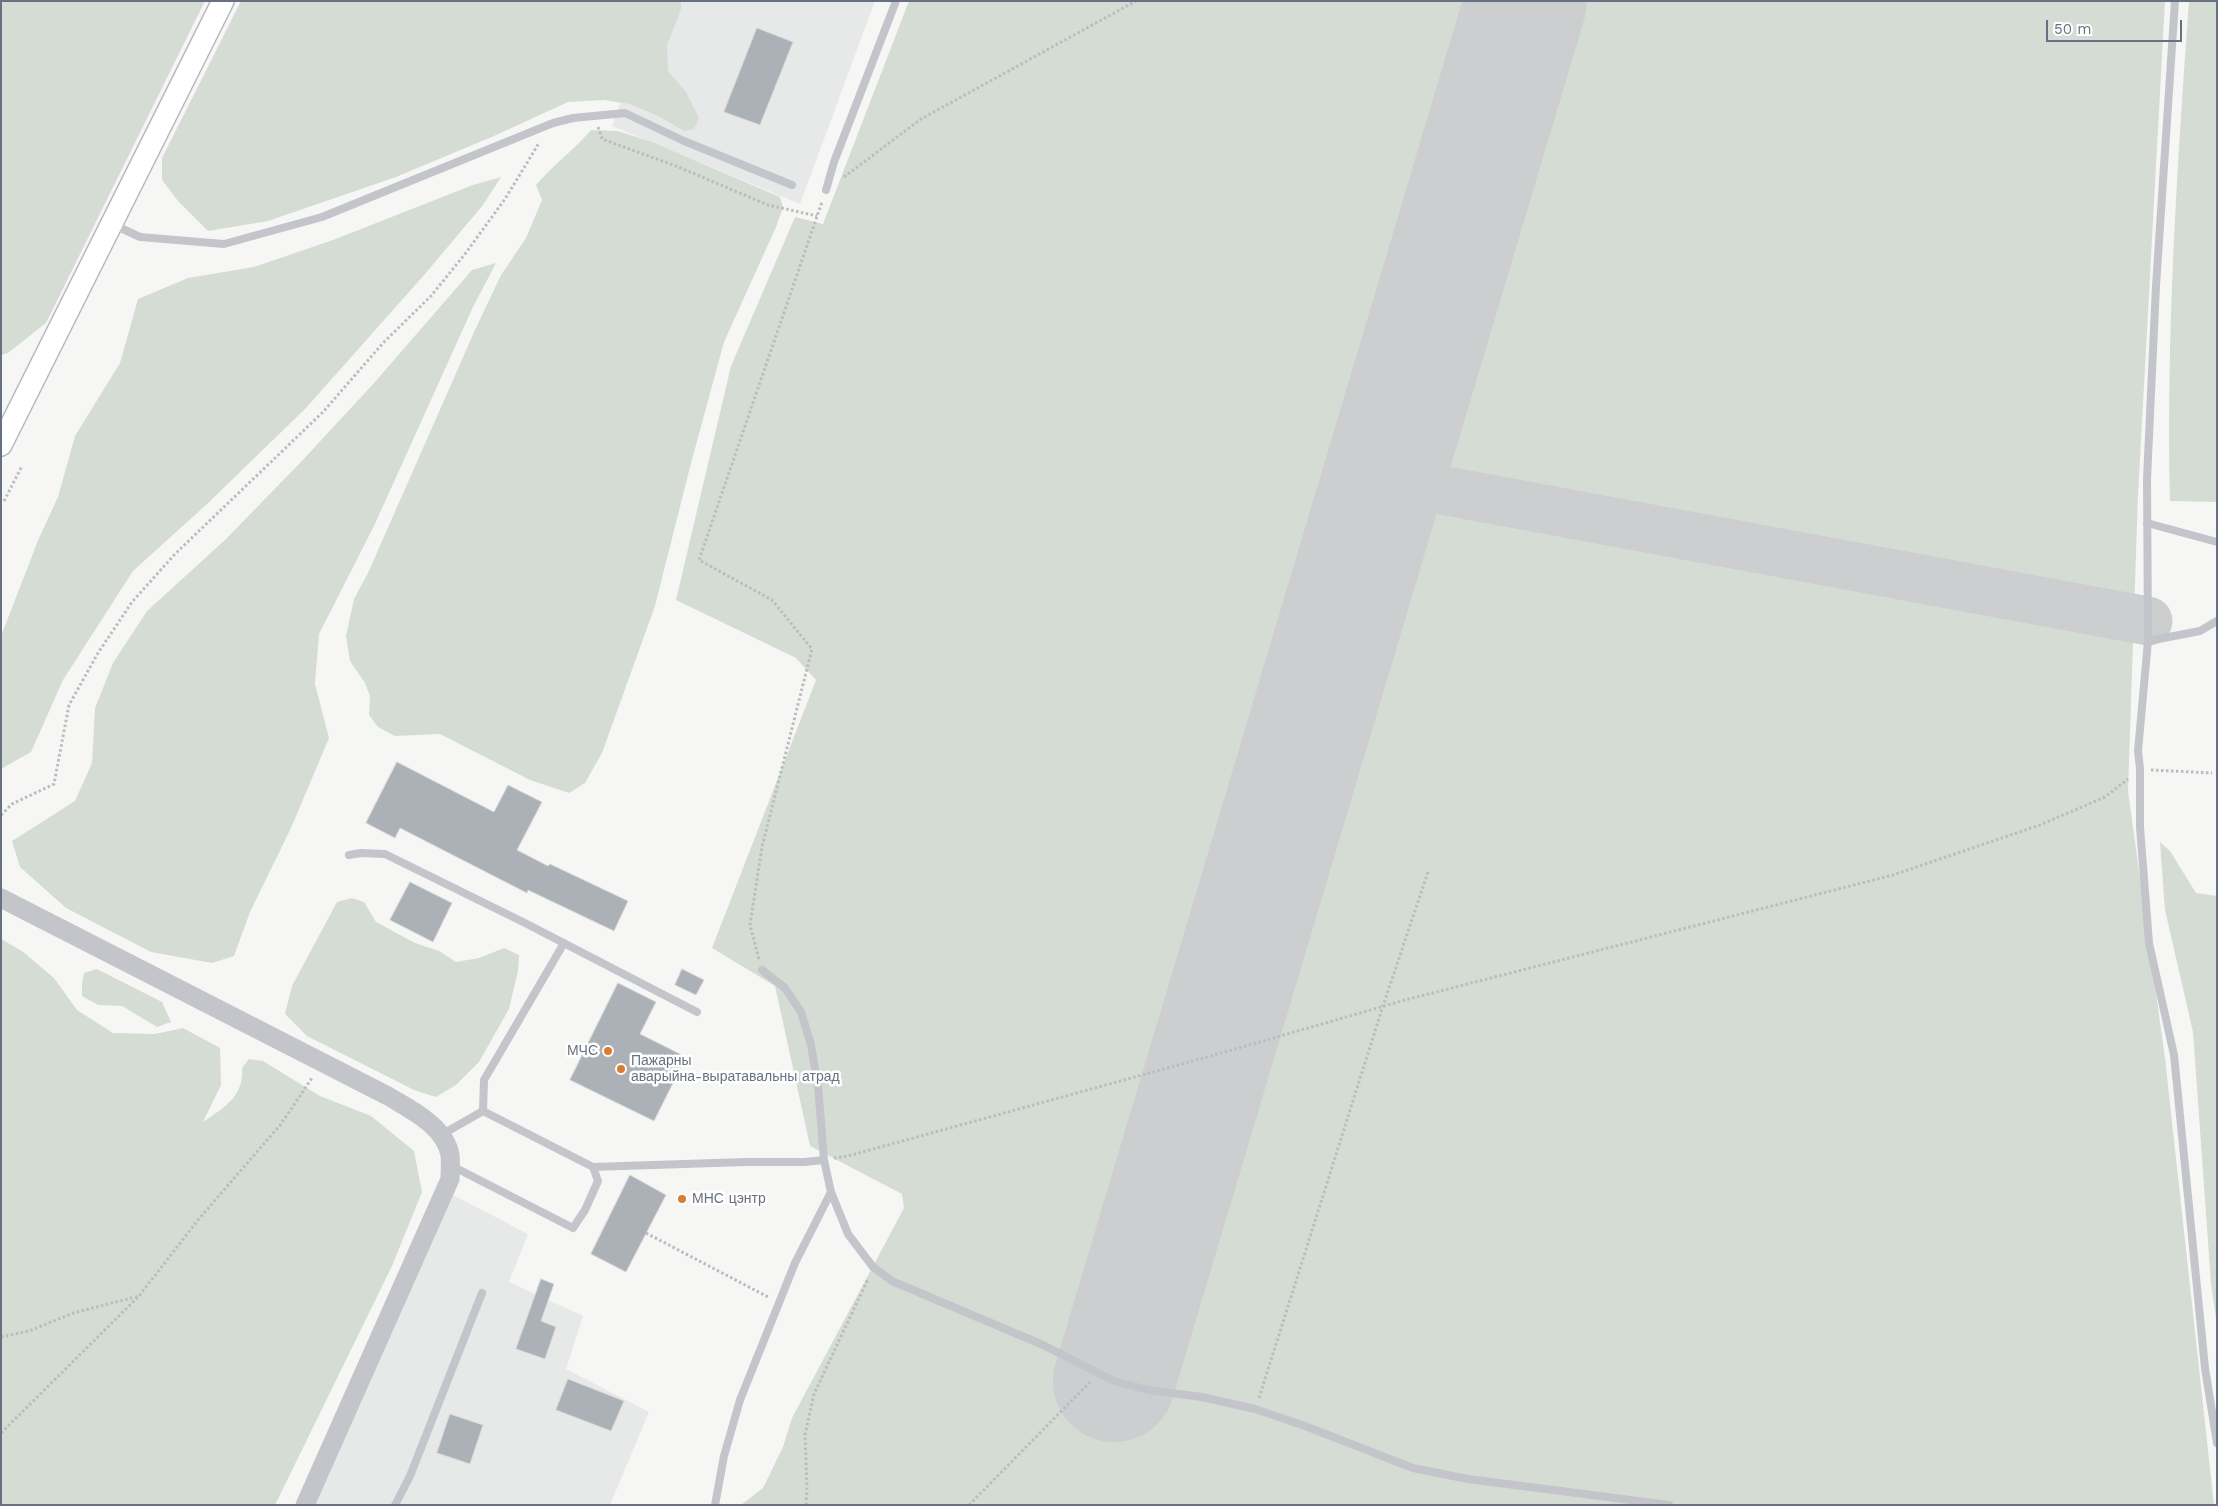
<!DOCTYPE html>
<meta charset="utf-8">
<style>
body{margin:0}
#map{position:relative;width:2218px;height:1506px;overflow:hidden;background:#f6f7f4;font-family:"Work Sans",sans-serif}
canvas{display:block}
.frame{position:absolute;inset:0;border:2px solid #687183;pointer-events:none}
.scale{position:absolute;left:2046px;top:20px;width:136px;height:22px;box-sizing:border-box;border:2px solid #687183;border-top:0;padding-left:6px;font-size:15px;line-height:18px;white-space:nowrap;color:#687183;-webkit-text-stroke:4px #fff;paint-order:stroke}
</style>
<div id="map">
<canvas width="2218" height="1506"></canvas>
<div class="frame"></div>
<div class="scale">50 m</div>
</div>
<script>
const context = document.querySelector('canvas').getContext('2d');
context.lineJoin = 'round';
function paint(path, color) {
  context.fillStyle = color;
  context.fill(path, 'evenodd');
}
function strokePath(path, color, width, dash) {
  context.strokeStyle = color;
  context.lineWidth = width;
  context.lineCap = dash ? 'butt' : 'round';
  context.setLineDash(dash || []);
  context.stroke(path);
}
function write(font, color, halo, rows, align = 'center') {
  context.font = font + ' "Work Sans",sans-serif';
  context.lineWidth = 5;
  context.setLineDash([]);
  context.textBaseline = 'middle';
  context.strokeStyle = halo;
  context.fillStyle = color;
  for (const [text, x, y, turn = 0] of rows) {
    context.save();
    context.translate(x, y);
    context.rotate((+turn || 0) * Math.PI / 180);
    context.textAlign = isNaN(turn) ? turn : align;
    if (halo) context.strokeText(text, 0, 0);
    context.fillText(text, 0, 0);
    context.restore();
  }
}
const built = new Path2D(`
 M655,1H875L800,204L612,126Z
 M453,1195L528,1234L509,1282L583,1316L566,1369L649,1412L610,1505H315Z`);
const green = new Path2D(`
 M1,1H205L46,323L8,353L1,355Z
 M241,1H681V9L667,45L668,71L686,92L699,118L694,129L684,131L658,116L630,104L604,100L568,102L494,136L396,177L268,221L208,231L178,201L162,180V158Z
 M909,1H2165L2138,495L2128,791L2165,1058L2214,1505H741L763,1488L783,1447L792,1418L904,1208L902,1194L810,1146L775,986L712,948L816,680L796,658L676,600L731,366L795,217L823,224Z
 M2189,1H2217V502L2170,501C2166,335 2177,167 2189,1Z
 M591,130L618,131L652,142L780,197L783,207L776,227L724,342L690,467L655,606L602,753L585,783L569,793L530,780L440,734L395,736L378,727L369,715L370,696L365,683L350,661L346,636L354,599L368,573L475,330L501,275L526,238L542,200L536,185C553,165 574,150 591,130Z
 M501,177L483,205L425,274L306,408L206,505L133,571L63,680L31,752L1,769V636L39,538L58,497L75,436L120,363L138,299L188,278L254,267L333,240L473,185Z
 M496,263L473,307L374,526L319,634L315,684L329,738L291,828L250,912L234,956L212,963L151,952L66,908L20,867L12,841L75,801L92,763L95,708L113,663L147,611L225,540L300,463L375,382L472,270Z
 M2160,842L2170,851L2196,893L2217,896V1325L2211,1284L2193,1032L2165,910Z
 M352,898L364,902L376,922L415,943L439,951L456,962L479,958L504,948L519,955L518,971L509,1009L479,1062L456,1085L436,1097L414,1090L307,1036L285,1014L292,986L337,902Z
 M1,939L22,951L54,978L77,1010L113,1033L155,1034L183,1028L220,1048L221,1085L203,1122C225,1107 244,1096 242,1068L249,1059L263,1061L320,1096L371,1116L414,1151L422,1192L392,1266L275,1505H1Z
 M97,969L162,1002L171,1022L157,1027L122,1006L98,1005L82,996V983L84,973Z`);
const taxiway = new Path2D(`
 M1390,459L1425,487L2148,621`);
const runway = new Path2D(`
 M1114,1381L1526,1`);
const building = new Path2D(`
 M757,28L793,42L760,125L724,112Z
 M397,762L494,812L508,785L542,802L517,850L548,866L550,864L628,901L614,931L528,890L527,893L400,828L395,838L366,823Z
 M410,882L452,903L433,942L390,920Z
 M682,969L704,980L696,995L675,985Z
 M618,983L656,1002L640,1034L686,1057L654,1121L570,1080Z
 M630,1175L666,1195L626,1272L591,1254Z
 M541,1279L554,1284L541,1321L556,1327L545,1359L516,1349Z
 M568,1379L624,1401L611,1431L556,1410Z
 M450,1414L483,1425L470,1464L437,1453Z`);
const path = new Path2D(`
 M598,127L602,139L676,166L768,205L817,216
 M844,177L921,119L1136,1
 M4,501L22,466
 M2151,770L2212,773
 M1,815L12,804L54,784L69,705L98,653L132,602L175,554L323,412L383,343L431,296L465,254L505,199L539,143
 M759,959L750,925L762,847L812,649L772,600L699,560L822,202
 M834,1158L848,1156L1211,1056L1405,1000L1893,875L2040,825L2105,797L2128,779
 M646,1233L770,1298
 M1,1337L29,1331L73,1313L139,1296
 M1259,1398L1383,1006L1428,872
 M1,1433L139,1296L198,1220L281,1124L312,1078
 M806,1505L807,1487L805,1435L814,1394L868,1279
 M969,1505L1090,1382`);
const service = new Path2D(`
 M2175,1L2156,286L2147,479L2148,641L2138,751L2140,769V827L2149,943L2174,1055L2205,1368L2217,1443
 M826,190L834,162L896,1
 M112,224L140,237L224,244L322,217L553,123L573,118L625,113L684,141L792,185
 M2147,523L2217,542
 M2148,641L2200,631L2217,621
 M349,855L361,853L385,854L525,923L697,1012
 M762,970L785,988L801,1012L811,1045L818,1086L824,1160L831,1192L848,1234L873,1267L892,1281L1043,1345L1114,1381L1148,1390L1202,1397L1255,1409L1305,1426L1413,1468L1468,1479L1669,1505
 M483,1111L484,1080L564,943
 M441,1135L483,1111L593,1167L598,1181L585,1210L573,1228L452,1166
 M593,1167L745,1162H804L824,1160
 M395,1505L410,1476L482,1293
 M715,1505L724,1456L740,1400L795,1263L831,1192`);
const tertiary = new Path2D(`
 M1,898L388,1096C411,1110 445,1126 450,1155C451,1163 450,1171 450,1179L305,1505`);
const secondary = new Path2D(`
 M1,445L223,1`);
const markers = [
 [608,1051,5,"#d77d34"],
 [621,1069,5,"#d77d34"],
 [682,1199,5,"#d77d34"]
];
const poiNames = [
 ["МЧС",598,1051,"right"],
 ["Пажарны",631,1061],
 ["аварыйна-выратавальны атрад",631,1077],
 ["МНС цэнтр",692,1199]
];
paint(built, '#e7e8e8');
paint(green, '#d5dcd4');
strokePath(taxiway, '#ccced0', 49);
strokePath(runway, '#ccced0', 122);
paint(building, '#acb1b8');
strokePath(building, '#d8d9d7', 1);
strokePath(secondary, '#b6b8be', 24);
strokePath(path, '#bbbcc0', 3, [2.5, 2.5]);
strokePath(service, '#c3c5ca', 8);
strokePath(tertiary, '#c3c5ca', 19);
strokePath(secondary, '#fff', 21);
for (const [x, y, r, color] of markers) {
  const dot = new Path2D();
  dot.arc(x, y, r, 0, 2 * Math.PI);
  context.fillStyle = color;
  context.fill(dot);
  strokePath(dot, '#fff', 2);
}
write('14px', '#687183', '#fff', poiNames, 'left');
</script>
